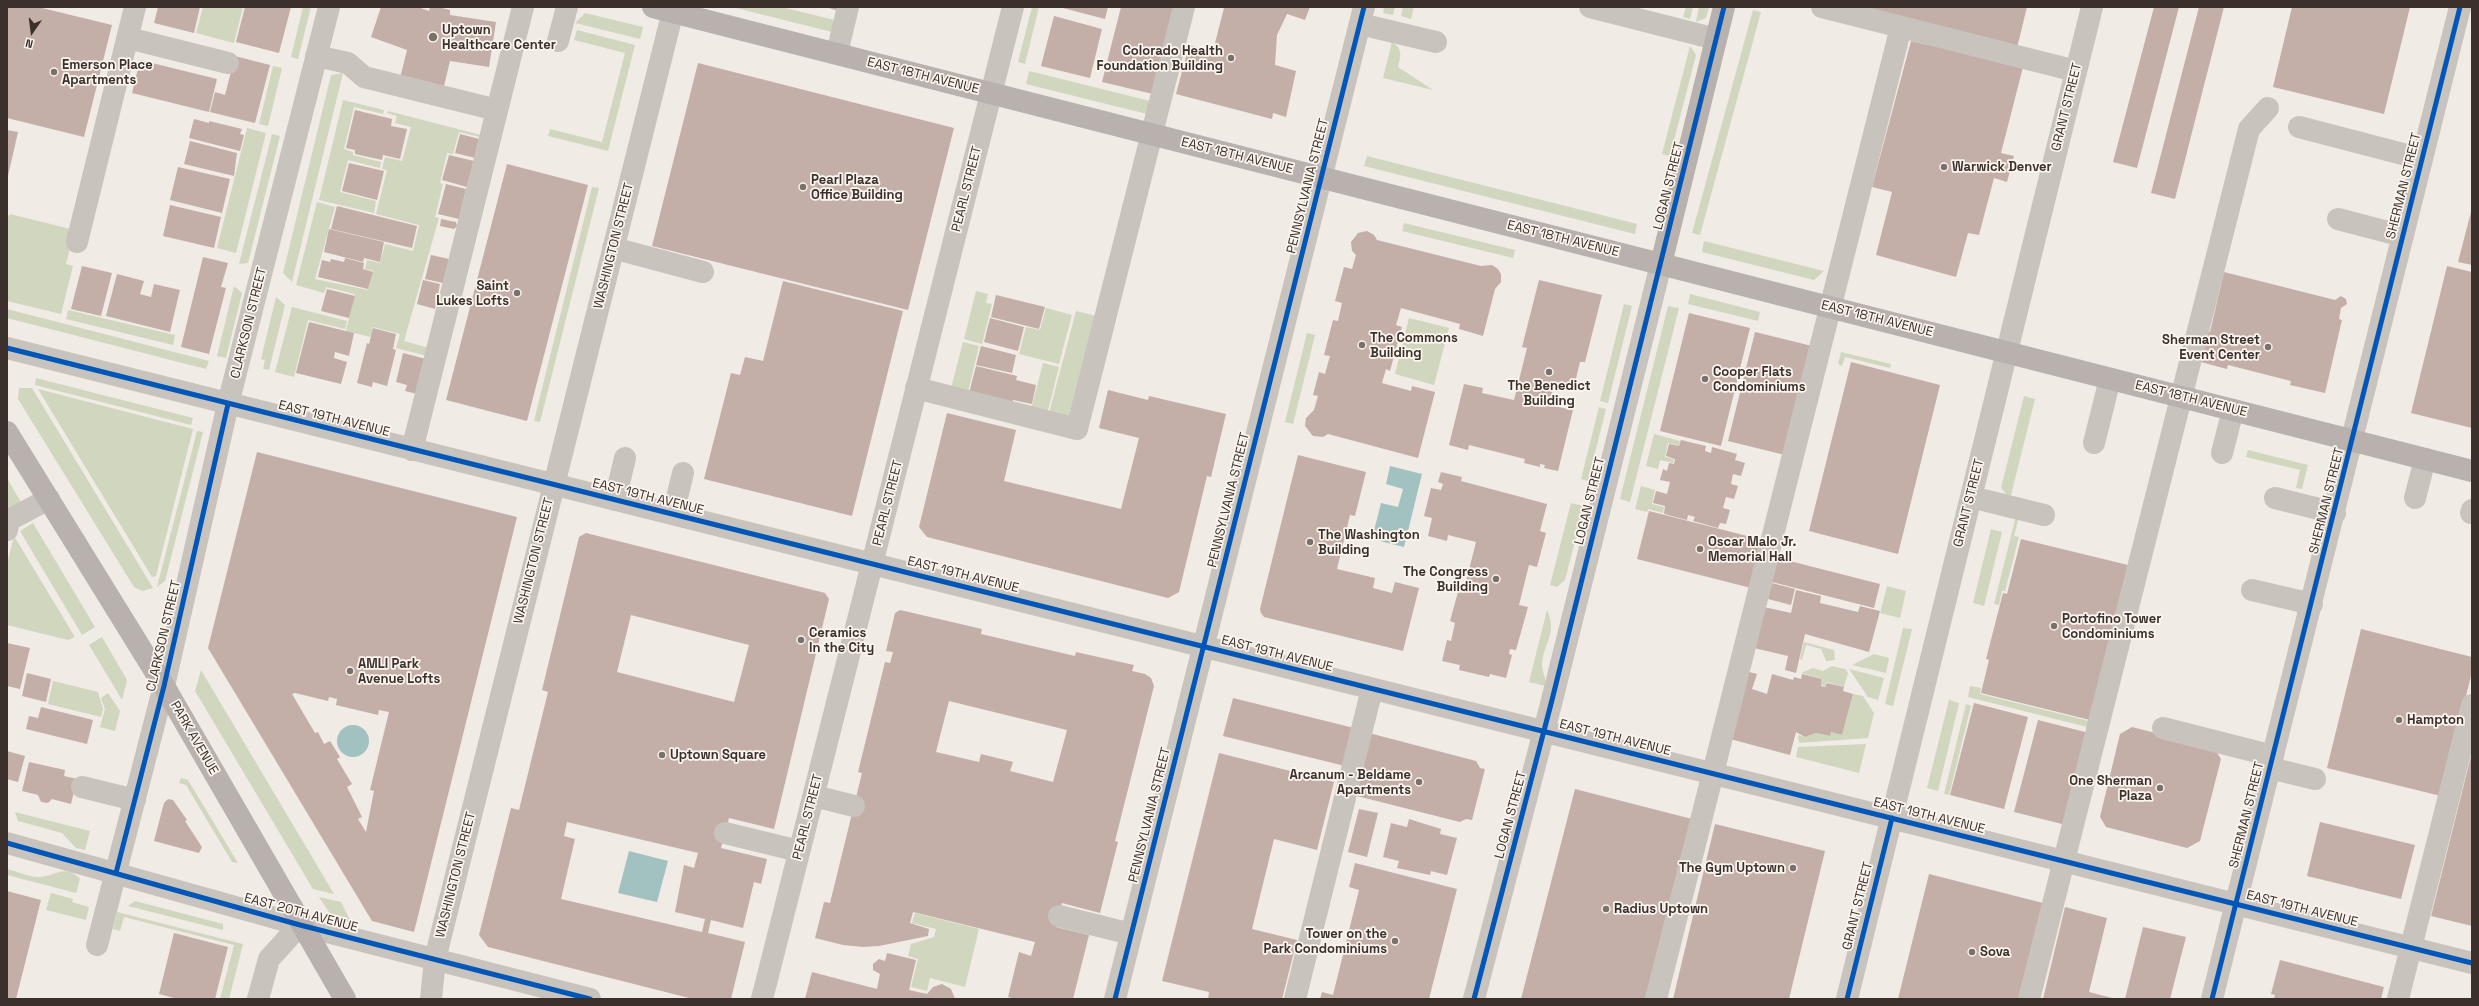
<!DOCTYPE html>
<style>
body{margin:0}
#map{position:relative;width:2479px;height:1006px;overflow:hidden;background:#f0ebe5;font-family:"Space Grotesk",sans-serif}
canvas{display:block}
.frame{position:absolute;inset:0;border:8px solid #3b302b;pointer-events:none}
.north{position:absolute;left:12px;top:12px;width:40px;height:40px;-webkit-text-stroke:3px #fbf5ee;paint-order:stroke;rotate:194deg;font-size:11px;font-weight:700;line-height:16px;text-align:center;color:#3b302b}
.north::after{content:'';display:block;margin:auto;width:14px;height:18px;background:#3b302b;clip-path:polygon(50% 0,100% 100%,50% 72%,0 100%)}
</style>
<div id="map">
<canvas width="2479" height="1006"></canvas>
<div class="frame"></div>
<div class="north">N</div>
</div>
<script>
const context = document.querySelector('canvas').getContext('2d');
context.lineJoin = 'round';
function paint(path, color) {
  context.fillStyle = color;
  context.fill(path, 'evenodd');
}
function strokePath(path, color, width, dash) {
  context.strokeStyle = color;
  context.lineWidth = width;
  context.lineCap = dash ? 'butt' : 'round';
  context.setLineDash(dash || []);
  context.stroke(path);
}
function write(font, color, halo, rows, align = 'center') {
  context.font = font + ' "Space Grotesk",sans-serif';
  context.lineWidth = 3.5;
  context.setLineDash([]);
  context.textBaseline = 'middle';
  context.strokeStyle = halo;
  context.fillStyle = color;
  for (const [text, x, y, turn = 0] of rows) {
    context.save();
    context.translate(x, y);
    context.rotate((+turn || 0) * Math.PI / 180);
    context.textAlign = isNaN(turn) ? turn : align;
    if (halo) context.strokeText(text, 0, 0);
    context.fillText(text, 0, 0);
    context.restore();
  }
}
const green = new Path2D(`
 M203,7H243L234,43L196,33Z
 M303,7H311L298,59L291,57Z
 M732,7H781L835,20L832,32Z
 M1032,7H1039L1025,64L1018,62Z
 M1384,7H1395L1393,15L1383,13Z
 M1403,7H1414L1411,19L1401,16Z
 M1686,7H1693L1690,19L1683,17Z
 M1699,7H1709L1706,18L1696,22Z
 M1753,10L1761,12L1700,235L1692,233Z
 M585,13L643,27L640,39L575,23Z
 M577,30L635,45L608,151L548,136L550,129L602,142L625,53L574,40Z
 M1392,42C1403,49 1401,56 1398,67L1433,90L1383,78Z
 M1690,46L1696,55L1670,156L1662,154Z
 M273,66L282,68L268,126L259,124Z
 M1029,71L1154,102L1151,115L1026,84Z
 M343,73L292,282L283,273L331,75Z
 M343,100L384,110L383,114L354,107L344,149L353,152V155L381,162L380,168L348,160L340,192L376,201L374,213L319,200Z
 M388,111L485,136L484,138L459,132L453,154L447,153L440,183L443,184L435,217L439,218L404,341L433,349L431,357L396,348L400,334L373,327L371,337L346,331L355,294L326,287L324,293L296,285L317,202L335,207L315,279L368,290L373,271L365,269L367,260L380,263L385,244L413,251L419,225L376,214L387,170L382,169L385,157L402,161L411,127L395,123L397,116L387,113Z
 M247,128L266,133L236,253L217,248Z
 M272,134L280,136L248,263L239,264Z
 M1367,156L1637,224L1635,234L1364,166Z
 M592,187L599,188L540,422L534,421Z
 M10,214L75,230L66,264L73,266L61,314L7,301V219Z
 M1404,223L1515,250L1513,258L1402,231Z
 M1704,241L1824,271L1814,280L1702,252Z
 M234,286L242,293L226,358L217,356Z
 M976,291L988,294L986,303L992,304L982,344L964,339Z
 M1690,294L1760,312L1758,321L1688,304Z
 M276,297L285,305L269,370L263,369L265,360L261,359Z
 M1624,304L1632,306L1608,403L1600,401Z
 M1668,306L1679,308L1630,502L1620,499Z
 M292,307L347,321L345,329L308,320L294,377L275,372Z
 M1046,308L1072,315L1059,364L1019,354L1026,327L1040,330Z
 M7,309L209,361L206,369L7,318Z
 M68,310L175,335L173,345L66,319Z
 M1076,311L1100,317L1072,424L1048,417Z
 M1409,318L1449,328L1434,385L1395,374Z
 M1307,333L1315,335L1293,424L1285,422Z
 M963,342L979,346L968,392L951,388Z
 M1841,352L1891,364L1890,368L1845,357L1842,366L1838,364Z
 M1043,363L1059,367L1047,414L1015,402L1032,406Z
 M36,378L193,418L191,425L35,385Z
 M19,388H32L153,588L142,591L134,587L18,399Z
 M38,389L193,429L156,576L152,577Z
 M2024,396L2035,399L2010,499L2001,488Z
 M1599,407L1606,409L1588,481L1581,479Z
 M197,431L203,432L165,581L157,587Z
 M1654,434L1680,441L1679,446L1668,443L1665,457L1674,459L1673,463L1660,460L1658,469L1646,466Z
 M2248,450L2308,465L2302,489L2296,488L2300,470L2246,457Z
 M7,478L22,504L7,512Z
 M1641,486L1655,490L1652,504L1664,507L1663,513L1648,509L1647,512L1635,509Z
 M1571,503L1584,506L1565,580L1557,587L1550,585Z
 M2016,516L2019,517L2014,536L2019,537L2005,591H2002L1999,605L1994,604Z
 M33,523L95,627L82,635L20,531Z
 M1991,529L2002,532L1984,606L1973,603Z
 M14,536L75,637L68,640L7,625V564Z
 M1887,586L1906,591L1900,618L1880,613Z
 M1547,610C1558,634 1543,643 1542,665C1542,673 1547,678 1545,686L1529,682Z
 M1903,628L1912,629L1893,706L1885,704Z
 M102,637L127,680L122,700L89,645Z
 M1804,642L1834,650L1835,660L1826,661L1821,649L1806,645L1802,660L1800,659Z
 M1874,654L1889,658L1886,673L1852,665Z
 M1832,666L1845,669L1848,673L1844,687L1827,682L1825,686L1821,685L1823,679L1801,673L1813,668L1823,671Z
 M1849,669L1884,678L1878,700L1868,697Z
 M201,670L334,894L313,889L195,691Z
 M53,681L98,692L103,709L101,717L48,704Z
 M1970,686L1981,688L1980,694L2093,722L2091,728L1968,697Z
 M108,693L120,711L115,731L100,727L105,709L101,698Z
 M1853,694L1863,696L1874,713L1868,738L1799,743L1798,735L1805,737L1816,733L1830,736L1831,732L1842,735Z
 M1949,700L1959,703L1938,791L1927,788Z
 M1966,704L1971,706L1949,795L1944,794Z
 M1866,744L1859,773L1796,757L1798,747Z
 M181,778L188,780L238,863L232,862L186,785L179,783Z
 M15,812L90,831L85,850L76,848L62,833L18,821Z
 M7,869C16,871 29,877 38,877C55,877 65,863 80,879L76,893L7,875Z
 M51,893L73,899L72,902L89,907L86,920L46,910Z
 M319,897L341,902L352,924L333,918Z
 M135,901L223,924V930L128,906Z
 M117,912L243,944L229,999H220L234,945L124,917L120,931L113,929Z
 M915,913L979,929L965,987L930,978L927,991L911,987L918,959L908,956L911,944L934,937L936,929L912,923Z`);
const water = new Path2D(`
 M1390,466L1422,474L1404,547L1372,539L1381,503L1398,507L1403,489L1386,484Z
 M337 741a16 16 0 1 1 32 0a16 16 0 1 1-32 0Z
 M629,851L668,861L657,902L618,893Z`);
const building = new Path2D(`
 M7,7H38L112,25L84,137L7,118Z
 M158,7H200L194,33L154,23Z
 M245,7H291L279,53L236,42Z
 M381,7H418L429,11L430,7H438L450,10V15L496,22L489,67L450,61L443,90L400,78L407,50L371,37Z
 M826,7H839L838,11Z
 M1059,7H1108L1105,19Z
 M1121,7H1175L1153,94L1102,82Z
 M1220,7H1310L1305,20L1287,14L1277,35L1275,65L1296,71L1286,117L1273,113L1272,119L1176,94L1189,45L1213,51L1224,8Z
 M1856,7H2027L2017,48Z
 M2154,7H2179L2137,168L2113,162Z
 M2199,7H2224L2175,199L2151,193Z
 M2292,7H2410L2384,114L2273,87Z
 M1054,16L1102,29L1090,78L1041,66Z
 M1911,41L1928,45L1930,41L2023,67L2001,153L2014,156L2007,182L1994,178L1979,235L1968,233L1956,277L1876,255L1892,192L1872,187Z
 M235,56L270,65L255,123L210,112L215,92L225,95Z
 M140,60L217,79L209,112L132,93Z
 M698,63L954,128L908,310L652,246Z
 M355,110L392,119L391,126L407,129L400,159L383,155L382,160L355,154V150L346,148Z
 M194,119L209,123V121L242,129L240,134L244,135L240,151L189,138Z
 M7,130L18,132L8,176H7Z
 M460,134L479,139L475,158L455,153Z
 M190,141L237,153L234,176L184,164Z
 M449,155L474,161L467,187L442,180Z
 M349,163L384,171L377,200L342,191Z
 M507,164L588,185L527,421L446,400Z
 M178,167L230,179L222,213L170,200Z
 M446,184L466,189L459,219L438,214Z
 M170,205L221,217L214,248L163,236Z
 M337,206L417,226L412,248L331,229Z
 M2472,208V265L2458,262Z
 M441,219L456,222L457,226L454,229L440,226Z
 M329,229L384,242L380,262L364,258L363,262L324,252Z
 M1367,231L1374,235L1377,240L1481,266L1492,265L1498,269L1501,274V282L1495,289L1483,336L1459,329L1460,324L1401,308L1396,325L1402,327L1390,371L1386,369L1382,383L1411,391L1412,386L1435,392L1418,458L1328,434L1323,437L1313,436L1305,426L1306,418L1314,410L1318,396L1313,395L1319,372L1325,374L1330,356L1324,355L1333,320L1338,321L1342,303L1335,301L1344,267L1352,269L1356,255L1352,251L1351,242L1358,233Z
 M431,255L449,259L443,283L425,279Z
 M203,257L228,263L221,287L226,288L209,354L181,347Z
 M345,258L364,263L363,269L373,272L368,289L318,277L322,260L330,262L331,259L344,262Z
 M82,266L112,273L101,316L71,309Z
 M2447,266L2472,272V428L2411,413Z
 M2224,272L2335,300L2341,296L2346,299L2347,304L2341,308L2339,319L2342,320L2325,393L2290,385L2291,381L2228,365L2227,369L2197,361L2204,331L2210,332Z
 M117,274L144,281L140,294L151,297L154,284L180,290L170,332L106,316Z
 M423,280L440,284L435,309L417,304Z
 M1539,280L1602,295L1585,362H1580L1574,387L1555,382L1549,405L1573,410L1558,471L1544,468L1545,465L1540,464V467L1524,463L1525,459L1469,445L1468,450L1449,445L1464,384L1483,388L1482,393L1514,400L1527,348L1522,347Z
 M783,281L903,311L852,516L704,479L731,373L740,375L745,357L763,361Z
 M327,289L355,296L349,318L321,311Z
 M996,295L1045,307L1039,329L991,317Z
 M1689,313L1750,328L1721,446L1660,431Z
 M990,318L1024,327L1018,351L984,342Z
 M309,322L354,333L349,356L335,352L334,358L347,362L341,384L296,373Z
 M373,328L396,334L393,349L396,350L387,386L373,382L372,387L357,383L367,343L369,344Z
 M1755,332L1812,346L1785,455L1728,441Z
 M981,346L1016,355L1012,373L976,365Z
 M403,353L430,360L421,395L405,391L407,385L396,382Z
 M1851,362L1940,385L1898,554L1809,531Z
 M976,366L1017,376L1016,380L1036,385L1032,404L1013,400L1012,404L969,393Z
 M1108,390L1148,400L1149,396L1226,414L1211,477L1207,476L1179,592L1168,598L927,537L919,527L947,413L1016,430L1004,481L1121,509L1139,438L1099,428Z
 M1681,440L1706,446L1705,451L1711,453L1712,447L1737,454L1735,460L1745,463L1741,476L1733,474L1731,484L1738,486L1734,499L1726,497L1723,508L1730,510L1726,524L1720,523L1718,528L1693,521L1695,517L1688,515L1687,520L1664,514L1665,506L1653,503L1656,491L1667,494L1670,482L1660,480L1663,469L1667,471L1669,463L1674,464L1675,459L1666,456L1669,444L1679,446Z
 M257,452L517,517L414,932L372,921L208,648ZM295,693L328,701L329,697L337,699L336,705L378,715L379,710L389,712L370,790L374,791L366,832L358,819L362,817L347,787L352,784L337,759L340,757L330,741L324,744L318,732L315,733L292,694Z
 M1298,455L1366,472L1355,516L1350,515L1337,569L1375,578L1373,588L1392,593L1395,582L1419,588L1403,651L1264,617L1261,613L1260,609Z
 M1441,472L1462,477L1461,481L1547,504L1540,531L1546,533L1537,567L1529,565L1519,605L1528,607L1516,650L1510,649L1509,654L1512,655L1506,678L1490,674L1489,677L1459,670L1460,665L1442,661L1447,640L1451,641L1455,623L1450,621L1458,592L1463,593L1476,542L1448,535L1447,541L1428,536L1432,518L1424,516L1431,488L1441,490L1443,484L1438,482Z
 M1649,511L1763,540L1751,588L1637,559Z
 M586,533L825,593L829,599L774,829L729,818L721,848L767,859L761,884L754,882L743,928L711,920L708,933L745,942L731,999H693L488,947L479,935L511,808L519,810L548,692L542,690L579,537ZM631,615L749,645L734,702L617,672ZM567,822L698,853L694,868L684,865L675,912L705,919L702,932L561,899L575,839L564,836Z
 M2021,539L2128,565L2090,720L1981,693L1989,660L1986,659L2003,593L2007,594Z
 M1778,558L1880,584L1874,608L1772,582Z
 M1772,583L1795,589L1791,605L1768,599Z
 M1796,590L1821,596L1820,603L1858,612L1860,606L1880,611L1869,652L1805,634L1796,673L1785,670L1788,656L1754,648L1764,607L1791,613Z
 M900,610L982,629L981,634L1075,656L1076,652L1134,665L1132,671L1145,674L1151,678L1154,686L1115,841L1118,842L1100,913L1062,903L1056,927L1089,935L1073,999H1016L1008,997L1019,952L1031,956L1035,942L913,912L910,923L929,929L928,936L879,946L863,947L843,945L815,938L824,902L830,903L862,773L858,772L885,662L890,663L893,652L886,651L895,613ZM949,701L1067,730L1053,782L1010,771L1013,762L981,754L979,762L936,752Z
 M2361,629L2472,657V672L2441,796L2327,768Z
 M7,643L30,648L20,689L7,686Z
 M1749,672L1757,674L1752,689L1767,694L1772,674L1793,680L1794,677L1801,679L1802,674L1822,679L1821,686L1825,687L1827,683L1844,687L1843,691L1853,694L1842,735L1831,732L1830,736L1816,733L1805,737L1796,732L1790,755L1730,739Z
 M27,673L51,679L46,702L22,696Z
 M1233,698L1354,728L1345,766L1223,736Z
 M1974,703L2028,717L2004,809L1950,795Z
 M41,707L93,720L87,744L26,729L29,716L38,718Z
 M2038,720L2093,734L2070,826L2014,812Z
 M2132,727L2214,748L2221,759L2200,841L2187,848L2106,827L2100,817L2120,734Z
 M1369,733L1476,761L1480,768L1485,769L1472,820L1466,819L1460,822L1353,795Z
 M7,751L25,756L18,782L7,779Z
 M1219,753L1334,782L1317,850L1274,839L1252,929L1297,940L1282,999H1208L1209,992L1162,981Z
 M2471,756L2472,757V926L2431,916Z
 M29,762L65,770L64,776L77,779L71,804L52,799L48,803L41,802L38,795L22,791Z
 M1575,789L1692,819L1645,999H1521Z
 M168,799L173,800L187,820L185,821L202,847L199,853L154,841L164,803Z
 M1359,809L1378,813L1367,857L1348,852Z
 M1409,819L1441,829L1440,834L1457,838L1447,875L1431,871L1430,875L1397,868L1399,861L1383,857L1391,823L1407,827Z
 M2320,822L2415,845L2401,899L2307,876Z
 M1715,824L1825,851L1789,999H1673Z
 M1355,863L1457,889L1429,999H1320L1322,992L1333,995L1359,890L1349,887Z
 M1929,874L2047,904L2023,999H1898Z
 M7,891L41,900L16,999H7Z
 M2065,907L2107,918L2089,992L2116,999H2043Z
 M2143,927L2186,937L2170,999H2125Z
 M174,933L228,947L215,999H178L159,994Z
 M887,953L916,960L909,990L927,994L933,987L942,984L951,989L955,999H805L812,972L877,989L880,974L873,970V964L879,959L885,961Z
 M2280,960L2384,987L2381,999H2274L2275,995L2271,994Z`);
const minor = new Path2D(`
 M1590,7L1716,39
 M1822,7L2076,71
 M1360,24L1436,42
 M128,38L228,63
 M558,41L567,7
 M837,53L848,7
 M316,56L348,63L364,77L497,110
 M2299,127L2422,159
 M2338,219L2403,236
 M77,242L135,7
 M613,248L703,272
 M7,348L2472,963
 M916,388L1077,429L1184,7
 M2094,443L2110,379
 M412,450L523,7
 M2222,453L2233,410
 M1971,497L2044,515
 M2275,498L2335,513
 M2415,498L2425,459
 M615,500L625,458
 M2471,513L2472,510
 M673,514L683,473
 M7,530L9,520L49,499
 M2252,590L2312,604
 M2163,728L2273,756
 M2270,768L2315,779
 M82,787L135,800
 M814,796L854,806
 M725,833L799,851
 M7,843L300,925L590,999
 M1059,916L1131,934
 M97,945L164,686L228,404L329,7
 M258,999L269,959L300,925
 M431,999L435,959L674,7
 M762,999L1013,7
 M1115,999L1364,7
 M1295,999L1372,689
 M1474,999L1552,700L1661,264
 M1656,999L1901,27
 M1847,999L2092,7
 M2029,999L2249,129L2268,108
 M2212,999L2460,7
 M2398,999L2472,705`);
const major = new Path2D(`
 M653,7L2472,471
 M1661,264L1724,7
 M7,432L164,686L345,999`);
const cycleway = new Path2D(`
 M7,348L2472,963
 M7,843L300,925L590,999
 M116,873L164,686L228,404
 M1115,999L1364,7
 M1474,999L1552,700L1724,7
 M1847,999L1892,818
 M2212,999L2460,7`);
const markers = [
 [433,37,5,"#7a716c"],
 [1231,58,4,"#7a716c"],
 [54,72,4,"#7a716c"],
 [1944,167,4,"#7a716c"],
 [803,187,4,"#7a716c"],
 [517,293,4,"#7a716c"],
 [1362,345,4,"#7a716c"],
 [2268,347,4,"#7a716c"],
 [1549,372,4,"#7a716c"],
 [1705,379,4,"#7a716c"],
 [1310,542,4,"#7a716c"],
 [1700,549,4,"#7a716c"],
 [1496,579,4,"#7a716c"],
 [2054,626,4,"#7a716c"],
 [801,640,4,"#7a716c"],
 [350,671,4,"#7a716c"],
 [2399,720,4,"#7a716c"],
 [662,755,4,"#7a716c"],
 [1419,782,4,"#7a716c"],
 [2160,788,4,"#7a716c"],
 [1793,868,4,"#7a716c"],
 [1606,909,4,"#7a716c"],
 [1395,941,4,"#7a716c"],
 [1972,952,4,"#7a716c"]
];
const poiNames = [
 ["Uptown",442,30],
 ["Healthcare Center",442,45],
 ["Colorado Health",1223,51,"right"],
 ["Foundation Building",1223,66,"right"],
 ["Emerson Place",62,65],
 ["Apartments",62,80],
 ["Warwick Denver",1952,167],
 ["Pearl Plaza",811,180],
 ["Office Building",811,195],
 ["Saint",509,286,"right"],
 ["Lukes Lofts",509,301,"right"],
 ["The Commons",1370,338],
 ["Building",1370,353],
 ["Sherman Street",2260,340,"right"],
 ["Event Center",2260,355,"right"],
 ["Cooper Flats",1713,372],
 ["Condominiums",1713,387],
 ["The Benedict",1549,386,"center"],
 ["Building",1549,401,"center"],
 ["The Washington",1318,535],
 ["Building",1318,550],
 ["Oscar Malo Jr.",1708,542],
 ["Memorial Hall",1708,557],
 ["The Congress",1488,572,"right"],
 ["Building",1488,587,"right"],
 ["Portofino Tower",2062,619],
 ["Condominiums",2062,634],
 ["Ceramics",809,633],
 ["In the City",809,648],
 ["AMLI Park",358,664],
 ["Avenue Lofts",358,679],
 ["Hampton",2407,720],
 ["Uptown Square",670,755],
 ["Arcanum - Beldame",1411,775,"right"],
 ["Apartments",1411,790,"right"],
 ["One Sherman",2152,781,"right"],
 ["Plaza",2152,796,"right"],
 ["The Gym Uptown",1785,868,"right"],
 ["Radius Uptown",1614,909],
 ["Tower on the",1387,934,"right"],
 ["Park Condominiums",1387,949,"right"],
 ["Sova",1980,952]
];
const streetNames = [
 ["EAST 18TH AVENUE",923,76,14],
 ["GRANT STREET",2067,107,-76],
 ["EAST 18TH AVENUE",1237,156,14],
 ["PENNSYLVANIA STREET",1308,186,-76],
 ["LOGAN STREET",1669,186,-76],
 ["SHERMAN STREET",2404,186,-76],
 ["PEARL STREET",967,189,-76],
 ["EAST 18TH AVENUE",1563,239,14],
 ["WASHINGTON STREET",614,246,-76],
 ["EAST 18TH AVENUE",1877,319,14],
 ["CLARKSON STREET",249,323,-76],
 ["EAST 18TH AVENUE",2191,399,14],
 ["EAST 19TH AVENUE",334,419,14],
 ["EAST 19TH AVENUE",648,497,14],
 ["PENNSYLVANIA STREET",1229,500,-76],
 ["LOGAN STREET",1590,501,-76],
 ["SHERMAN STREET",2327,501,-76],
 ["PEARL STREET",888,503,-76],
 ["GRANT STREET",1969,503,-76],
 ["WASHINGTON STREET",534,561,-76],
 ["EAST 19TH AVENUE",963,575,14],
 ["CLARKSON STREET",164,636,-77],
 ["EAST 19TH AVENUE",1277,654,14],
 ["PARK AVENUE",194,738,60],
 ["EAST 19TH AVENUE",1615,738,14],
 ["PENNSYLVANIA STREET",1150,815,-76],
 ["LOGAN STREET",1511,815,-75],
 ["SHERMAN STREET",2247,815,-76],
 ["EAST 19TH AVENUE",1929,816,14],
 ["PEARL STREET",808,817,-76],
 ["WASHINGTON STREET",456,875,-76],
 ["GRANT STREET",1858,906,-76],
 ["EAST 19TH AVENUE",2302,909,14],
 ["EAST 20TH AVENUE",301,913,15]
];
paint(green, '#d1d6bf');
paint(water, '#a1c2c1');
paint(building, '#c3afa7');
strokePath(minor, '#c9c3be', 22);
strokePath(major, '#b8b1ad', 22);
strokePath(cycleway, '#0057b8', 5);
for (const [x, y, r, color] of markers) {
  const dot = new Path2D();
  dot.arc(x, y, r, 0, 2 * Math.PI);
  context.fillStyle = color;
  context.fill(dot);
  strokePath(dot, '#fbf5ee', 1.5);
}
write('bold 13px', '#3b302b', '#fbf5ee', poiNames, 'left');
write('13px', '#3b302b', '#fbf5ee', streetNames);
</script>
